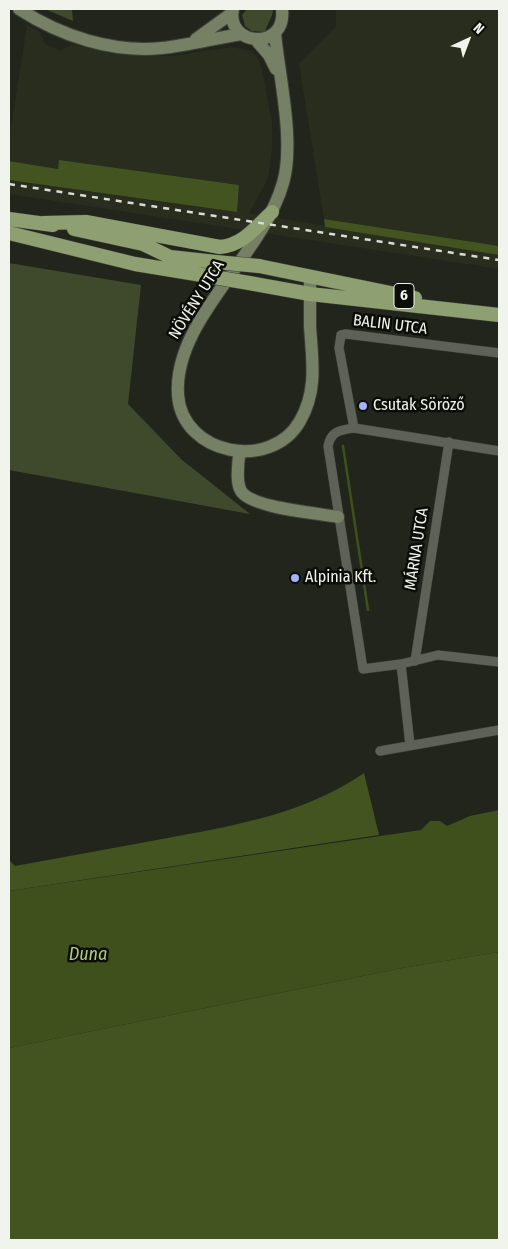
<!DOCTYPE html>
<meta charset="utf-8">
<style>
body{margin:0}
#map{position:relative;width:508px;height:1249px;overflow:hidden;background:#21251c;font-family:"Fira Sans Condensed",sans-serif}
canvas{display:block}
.frame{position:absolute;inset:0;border:10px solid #f1f4ed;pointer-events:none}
.north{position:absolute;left:443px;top:15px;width:50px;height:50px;-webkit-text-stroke:4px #0c0d09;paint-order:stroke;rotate:43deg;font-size:14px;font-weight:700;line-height:20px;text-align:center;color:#f1f4ed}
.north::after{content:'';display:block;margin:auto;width:18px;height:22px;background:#f1f4ed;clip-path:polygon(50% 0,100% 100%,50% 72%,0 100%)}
</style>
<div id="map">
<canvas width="508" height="1249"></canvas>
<div class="frame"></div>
<div class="north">N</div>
</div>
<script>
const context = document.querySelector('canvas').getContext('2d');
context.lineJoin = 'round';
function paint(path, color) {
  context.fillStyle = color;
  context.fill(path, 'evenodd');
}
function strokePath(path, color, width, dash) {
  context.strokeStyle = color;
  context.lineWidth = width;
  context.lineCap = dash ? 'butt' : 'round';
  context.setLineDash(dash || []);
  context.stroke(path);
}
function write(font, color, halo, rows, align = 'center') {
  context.font = font + ' "Fira Sans Condensed",sans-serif';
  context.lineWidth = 5;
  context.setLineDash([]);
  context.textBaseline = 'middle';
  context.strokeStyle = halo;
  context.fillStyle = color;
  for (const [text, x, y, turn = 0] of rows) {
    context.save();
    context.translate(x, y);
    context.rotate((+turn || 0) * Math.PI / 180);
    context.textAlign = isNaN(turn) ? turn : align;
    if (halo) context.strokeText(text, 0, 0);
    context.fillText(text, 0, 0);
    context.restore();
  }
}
const built = new Path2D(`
 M336,9H499V246L324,219L299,64L336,27Z
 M27,25L40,32L45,44L61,51L72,44L109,53L136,55L172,56L232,47L251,51L257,57L262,69L272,123V148L268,179L249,213L499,255V269L9,194V180L237,212L239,185L59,160L58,169L9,161V140Z`);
const green = new Path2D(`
 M45,9H72L73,21Z
 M247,9H273C273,18 267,23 265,32L252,31L245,26L242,15Z
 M9,263L141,285L128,404L181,459L250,514L9,470Z`);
const forest = new Path2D(`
 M59,160L239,185L237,212L9,180V161L58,169Z
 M324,219L499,246V255L325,227Z
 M364,773L379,835L9,891V860L15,866C68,856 121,847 173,837C242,824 305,813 364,773Z
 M499,952V1240H9V1048L402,968Z`);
const water = new Path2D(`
 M499,810V952L402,968L9,1048V891L421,830L430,821H440L447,826L470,816Z`);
const stream = new Path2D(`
 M343,446L368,610`);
const street = new Path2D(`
 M354,428L339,348L341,335L346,334L499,353
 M499,451L354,428C340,430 331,431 328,446L363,669L401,664L438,655L499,662
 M415,661L449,442
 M401,664L410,745
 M380,751L499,730`);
const secondary = new Path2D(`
 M19,9C61,36 112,53 162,48C189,45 215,38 242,34
 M233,9C225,46 287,52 282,9
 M275,33C279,77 295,141 283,183C262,257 173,320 178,395C182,455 271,472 300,421C318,390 312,359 310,326C310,309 310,293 310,277
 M196,39L232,13
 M256,40L269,55L276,69
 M239,452C239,463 235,481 241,491C251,508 318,513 338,517`);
const primary = new Path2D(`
 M9,219L53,225
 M44,223L86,222L220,247C243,245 256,227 272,212
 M74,229L143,244L170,257L216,262
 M9,233L135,264L208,276
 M259,266L415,298
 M249,283L310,294L499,315`);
const rail = new Path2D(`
 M9,184L499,260`);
const primaryBridge = new Path2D(`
 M216,262L259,266
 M208,276L249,283`);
const markers = [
 [363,406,5,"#a3b2fd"],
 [295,578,5,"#a3b2fd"]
];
const shields = [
 [404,296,20]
];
const shieldNames = [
 ["6",404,296]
];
const streetNames = [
 ["NÖVÉNY UTCA",197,300,-58],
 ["BALIN UTCA",390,325,7],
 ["MÁRNA UTCA",417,549,-81]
];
const poiNames = [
 ["Csutak Söröző",373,406],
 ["Alpinia Kft.",305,578]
];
const waterNames = [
 ["Duna",88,955]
];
paint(built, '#282d1e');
paint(green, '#3f4a2d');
paint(forest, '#435420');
paint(water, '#3f501c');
strokePath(stream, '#3f501c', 2.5);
strokePath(street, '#3e4139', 10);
strokePath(secondary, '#3e4139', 14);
strokePath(primary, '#3e4139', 15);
strokePath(street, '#5d6157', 9);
strokePath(secondary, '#768064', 12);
strokePath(primary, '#8e9f71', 14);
strokePath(rail, '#d9dcd5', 2.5, [6, 6]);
strokePath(primaryBridge, '#3e4139', 15, []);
strokePath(primaryBridge, '#8e9f71', 14);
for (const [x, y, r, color] of markers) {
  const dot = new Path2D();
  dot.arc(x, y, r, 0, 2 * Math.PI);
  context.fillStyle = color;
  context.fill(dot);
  strokePath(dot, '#0c0d09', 2);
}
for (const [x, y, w] of shields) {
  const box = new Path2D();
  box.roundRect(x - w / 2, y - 12.5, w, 25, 4);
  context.fillStyle = '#0c0d09';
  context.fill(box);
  strokePath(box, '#f1f4ed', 1);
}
write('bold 15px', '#f1f4ed', null, shieldNames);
write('16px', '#f1f4ed', '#0c0d09', streetNames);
write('16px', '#f1f4ed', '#0c0d09', poiNames, 'left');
write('italic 18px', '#b0cd7e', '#0c0d09', waterNames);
</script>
